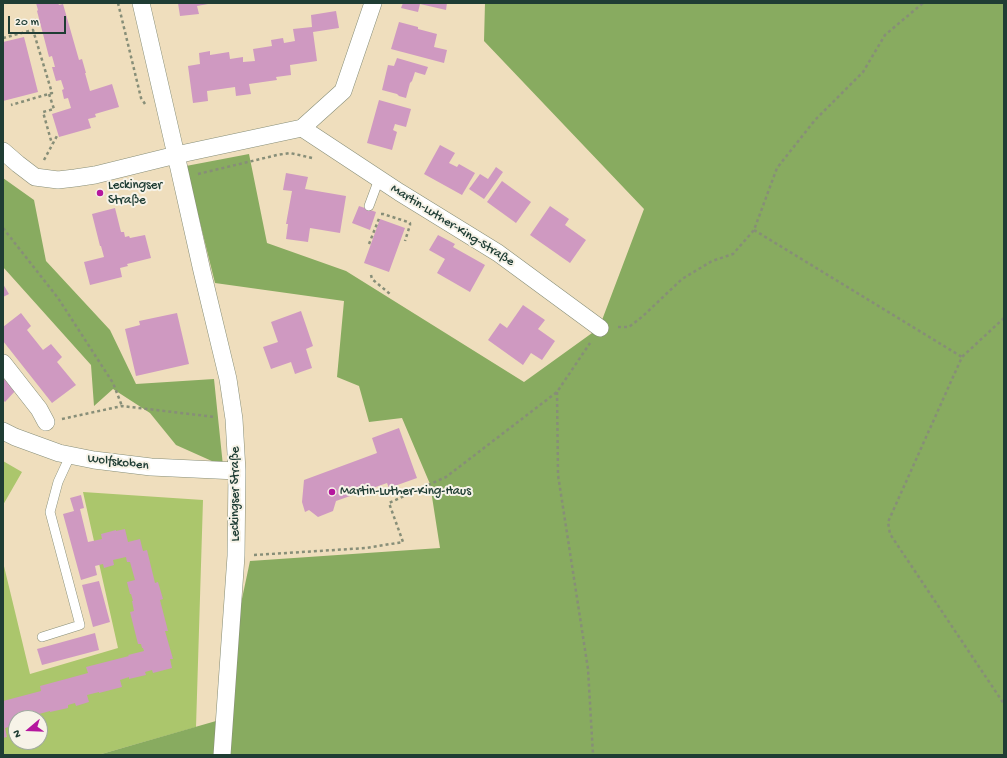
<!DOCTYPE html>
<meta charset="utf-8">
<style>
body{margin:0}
#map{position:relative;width:1007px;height:758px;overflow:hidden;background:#efdebd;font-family:"Gochi Hand",sans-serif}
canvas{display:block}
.frame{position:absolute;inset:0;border:4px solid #1f3d34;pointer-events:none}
.north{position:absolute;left:8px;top:710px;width:40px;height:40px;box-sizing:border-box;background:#f7f3e8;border:1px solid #a1aaa0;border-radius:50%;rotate:251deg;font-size:11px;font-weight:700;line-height:16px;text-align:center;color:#1f3d34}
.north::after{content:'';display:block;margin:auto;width:14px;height:18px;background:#b5179e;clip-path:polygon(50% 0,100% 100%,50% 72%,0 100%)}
.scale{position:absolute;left:8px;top:16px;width:58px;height:18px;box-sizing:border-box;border:2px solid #1f3d34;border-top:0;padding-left:5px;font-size:12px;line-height:14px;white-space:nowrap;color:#1f3d34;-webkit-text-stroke:3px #f7f3e8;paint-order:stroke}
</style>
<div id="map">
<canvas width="1007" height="758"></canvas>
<div class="frame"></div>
<div class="north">N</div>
<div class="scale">20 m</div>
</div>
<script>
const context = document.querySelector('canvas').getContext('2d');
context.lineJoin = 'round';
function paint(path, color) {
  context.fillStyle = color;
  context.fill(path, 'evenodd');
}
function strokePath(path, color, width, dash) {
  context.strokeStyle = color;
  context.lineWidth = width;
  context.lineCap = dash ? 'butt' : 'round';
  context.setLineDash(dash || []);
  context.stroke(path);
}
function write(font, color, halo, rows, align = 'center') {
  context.font = font + ' "Gochi Hand",sans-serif';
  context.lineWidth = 4;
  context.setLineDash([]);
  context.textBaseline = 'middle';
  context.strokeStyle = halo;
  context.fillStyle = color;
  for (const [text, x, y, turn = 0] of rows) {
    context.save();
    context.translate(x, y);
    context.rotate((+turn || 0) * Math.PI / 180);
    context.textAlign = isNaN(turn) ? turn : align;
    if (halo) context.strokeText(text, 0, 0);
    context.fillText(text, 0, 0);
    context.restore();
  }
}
const green = new Path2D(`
 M3,461L22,472L3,505Z
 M83,492L203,500L196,727L98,755H3V562L30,674L118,648ZM16,718H40V742H16Z`);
const forest = new Path2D(`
 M485,3H1004V755H98L216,721L250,561L440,548L430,484L402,418L369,422L359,386L337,377L344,301L215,283L186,166L249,154L267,243L346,271L524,382L599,328L644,209L484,41Z
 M3,178L34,200L46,261L110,330L136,384L214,379L223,466L176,445L150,413L113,389L94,406L91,365L3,267Z`);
const building = new Path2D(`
 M36,3H58L59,5L63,4L79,60L82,59L86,73H85L90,91L112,84L119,107L95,114L96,117L88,119L91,128L59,137L52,114L71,108L68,98L64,99L62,90L64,89L61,80L56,81L52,67H55L52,56L49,57L37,11L38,10Z
 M178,3H208V4L197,6L199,14L180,16Z
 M403,3H447L446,10L420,4L418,12L401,8Z
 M336,11L339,28L313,32L317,61L290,65L291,75L276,77L277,80L249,84L251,94L236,96L235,87L207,91L208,101L193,103L188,66L200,64L199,53L210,51V55L229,52L230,59L243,57V62L255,61L253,49L272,46L271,40L283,38L284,43L295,41L293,29L312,27L311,15Z
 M399,22L418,27V29L437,34L434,47L447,50L444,63L391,49Z
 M24,37L38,92L3,101V42Z
 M397,58L428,67L425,75L415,72L412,81L410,83L406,98L399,96L397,94L382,90L388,65L394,66Z
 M379,100L411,109L406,127L395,124L393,130L397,132L392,150L367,143Z
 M440,145L455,153L449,163L457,167L459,164L475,173L462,195L424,174Z
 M496,167L503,172L484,199L469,189L480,174L488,179Z
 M286,173L308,177L305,189L346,196L340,233L310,228L308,242L286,239L288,224H286L292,191L283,190Z
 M502,181L531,202L516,223L487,202Z
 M359,206L376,212L370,230L352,223Z
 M550,206L569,219L565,225L586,240L570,263L530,235Z
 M115,208L121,232H124L125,237L129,236L130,238L145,235L151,258L127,264L128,266L120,268L122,277L90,285L84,262L104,257L101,246H100L92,214Z
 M380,219L405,228L389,272L364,263Z
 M438,235L455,244L453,247L485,265L470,292L437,273L445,259L429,250Z
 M3,284L9,294L3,297Z
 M523,305L545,320L538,329L555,341L542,360L531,353L523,365L488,340L500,323L507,328Z
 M301,311L313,346L306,349L312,368L295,374L291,362L271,369L263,347L278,342L271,322Z
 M21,313L31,326L27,330L43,350L51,344L62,357L57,362L76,385L52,403L3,341V327Z
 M177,313L189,364L136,376L125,329L140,325L139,321Z
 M4,379L16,390L5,402L3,400V380Z
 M399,428L417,478L389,488L387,483L336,501L333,511L318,517L309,510L305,512L302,502L304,480L377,453L372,438Z
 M81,495L84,508L80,509L88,542L102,539L101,534L116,530V531L125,529L128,542L140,539L143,551L147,550L155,583L158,582L163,599L160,600L168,631H165L173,659H170L172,668L153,673L152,670L145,672L146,675L129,679V677L120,680L122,687L99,693V692L87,695L89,702L76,706L75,703L68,705V708L50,712V711L39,714L40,718H16V729H13L12,726L5,728L7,737L3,738V701L41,691L40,686L88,673L86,667L129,656L128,655L144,651L143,648H142L141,644H138L130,612L134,611L132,601H133L131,594H130L127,582L135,580L130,562H127L126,557L113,560L114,565L104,568L103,564L95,566L97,575L81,580L63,514L74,511L70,498Z
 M99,581L110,622L93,627L82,585Z
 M95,633L99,650L42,665L37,649Z`);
const path = new Path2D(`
 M118,3L141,98L145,104
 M3,38L33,30L52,93L11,105
 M49,94L54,109L43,112L52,144
 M44,160L58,134
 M198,174L277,155L290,153L308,157L312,158
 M381,214H383L408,222L410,223V225L405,241
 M3,228L58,298L113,383L122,406
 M754,230L962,357
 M369,244L380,216
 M371,275L372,279L390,294L391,296
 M1004,318L962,357L888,522L890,534L1004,704
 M618,327H629L643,316L682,279L712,261L733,254L754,230L777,168L815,120L863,72L885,35L923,3
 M557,392L558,475L588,669L593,755
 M62,419L122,406L215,417
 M254,555L366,548L403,542L389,503L446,477L557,392L590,343`);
const service = new Path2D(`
 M369,206L379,179
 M42,637L80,625L50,512L58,482L70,456`);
const minor = new Path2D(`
 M141,3L176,155L202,271L228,379L234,419L237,471L236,556L222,755
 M302,128L399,192L498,253L600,328
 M3,151L18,164L35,177L58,180L75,178L95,175L176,155L302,128L343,91L373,3
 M3,363L39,409L46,422
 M3,431L15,437L59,453L94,460L151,467L237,471`);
const markers = [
 [100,193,4,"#b5179e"],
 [332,492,4,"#b5179e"]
];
const poiNames = [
 ["Leckingser",108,186],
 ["Straße",108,201],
 ["Martin-Luther-King-Haus",340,492]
];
const streetNames = [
 ["Martin-Luther-King-Straße",452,226,32],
 ["Wolfskoben",118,463,7],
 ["Leckingser Straße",236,494,-90]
];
paint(green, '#abc66c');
paint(forest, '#88ab60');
paint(building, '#cf99c1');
strokePath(service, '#878e78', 10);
strokePath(minor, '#878e78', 18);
strokePath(path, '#878e78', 2.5, [3, 3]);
strokePath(service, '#fff', 9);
strokePath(minor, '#fff', 17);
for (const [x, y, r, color] of markers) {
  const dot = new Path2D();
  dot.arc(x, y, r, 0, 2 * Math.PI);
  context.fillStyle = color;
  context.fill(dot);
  strokePath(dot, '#f7f3e8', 1.5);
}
write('13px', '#1f3d34', '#f7f3e8', poiNames, 'left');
write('13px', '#1f3d34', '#f7f3e8', streetNames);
</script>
